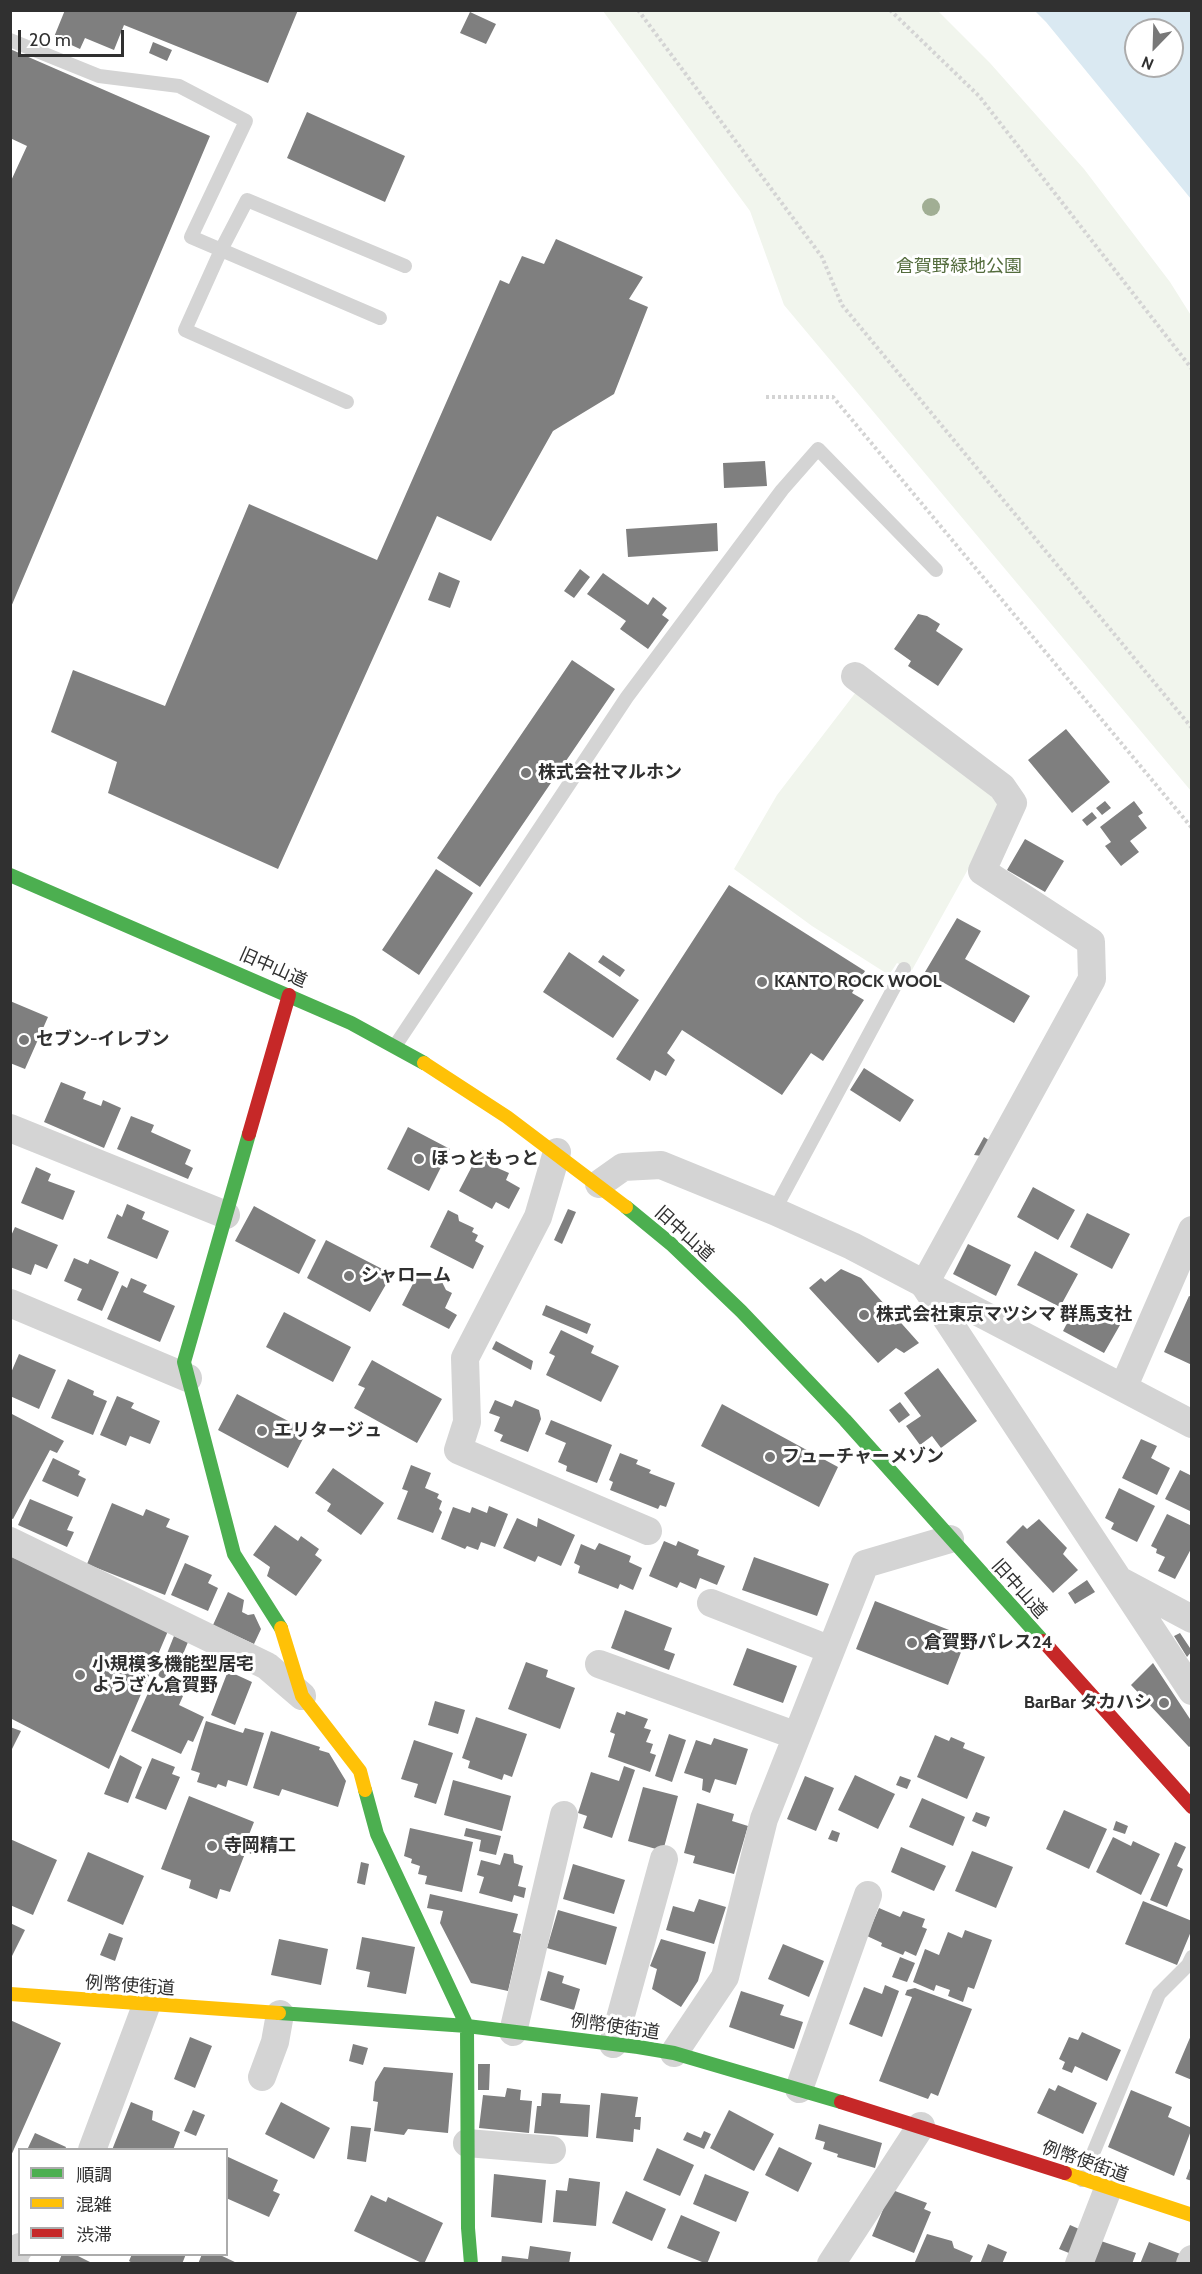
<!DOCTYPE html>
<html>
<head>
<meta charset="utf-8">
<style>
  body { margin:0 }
  #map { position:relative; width:1202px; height:2274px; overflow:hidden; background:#fff; font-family:Cabin,"Noto Sans JP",sans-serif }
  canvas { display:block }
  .frame { position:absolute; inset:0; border:12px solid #303030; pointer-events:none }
  .legend { position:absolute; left:18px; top:2148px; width:210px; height:108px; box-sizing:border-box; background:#fff; border:2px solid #acacac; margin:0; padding:8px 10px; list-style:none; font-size:18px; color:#303030 }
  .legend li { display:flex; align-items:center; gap:12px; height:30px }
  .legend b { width:30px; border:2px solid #acacac }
  .north { position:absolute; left:1124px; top:18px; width:60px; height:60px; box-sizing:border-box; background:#fff; border:2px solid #acacac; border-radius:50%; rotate:203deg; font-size:16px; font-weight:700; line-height:24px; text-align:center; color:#303030 }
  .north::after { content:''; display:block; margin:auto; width:21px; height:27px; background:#787878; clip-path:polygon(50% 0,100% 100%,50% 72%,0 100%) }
  .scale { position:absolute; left:18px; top:30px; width:106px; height:27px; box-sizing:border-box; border:3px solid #303030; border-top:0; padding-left:8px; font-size:18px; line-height:21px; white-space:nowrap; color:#303030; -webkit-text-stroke:4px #fff; paint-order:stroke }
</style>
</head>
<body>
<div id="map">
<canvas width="1202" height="2274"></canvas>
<div class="frame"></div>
<ul class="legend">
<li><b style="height:8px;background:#4caf50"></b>順調</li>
<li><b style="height:8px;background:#ffc107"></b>混雑</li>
<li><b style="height:8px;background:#c62828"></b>渋滞</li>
</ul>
<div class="north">N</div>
<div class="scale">20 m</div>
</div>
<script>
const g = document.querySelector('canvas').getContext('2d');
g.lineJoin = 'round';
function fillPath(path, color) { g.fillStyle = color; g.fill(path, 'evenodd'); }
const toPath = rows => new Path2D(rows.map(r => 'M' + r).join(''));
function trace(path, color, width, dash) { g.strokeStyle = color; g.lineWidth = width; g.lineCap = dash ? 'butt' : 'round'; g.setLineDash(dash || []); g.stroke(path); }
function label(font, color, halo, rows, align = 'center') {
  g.font = font + ' Cabin,"Noto Sans JP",sans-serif'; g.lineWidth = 6; g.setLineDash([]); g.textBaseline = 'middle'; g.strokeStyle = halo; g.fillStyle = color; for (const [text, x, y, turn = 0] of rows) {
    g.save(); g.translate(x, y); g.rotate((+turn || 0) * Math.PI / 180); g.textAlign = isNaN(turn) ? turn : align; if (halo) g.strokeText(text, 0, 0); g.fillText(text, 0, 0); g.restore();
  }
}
fillPath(toPath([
  [603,11,938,11,990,63,1084,169,1170,282,1192,317,1191,791,784,305,750,211],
  [856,692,989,793,1001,810,912,970,897,963,889,975,812,926,734,869,777,795]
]), '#f1f5ed');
fillPath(toPath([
  [1035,11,1191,11,1191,199,1046,22],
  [1136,30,1172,30,1172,66,1136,66]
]), '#dae9f2');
fillPath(toPath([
  [65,10,298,10,268,83,124,25,114,50,85,38,80,49,54,37],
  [470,12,496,24,486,44,460,33],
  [153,42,172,50,167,61,149,53],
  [10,49,210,136,11,607,10,183,27,146,10,138],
  [307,112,405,156,385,202,287,158],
  [556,239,643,277,629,299,648,307,614,394,553,431,491,541,437,516,278,869,108,793,117,762,51,732,73,670,165,706,249,504,377,560,500,280,509,284,522,256,544,264],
  [765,461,767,486,724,488,723,463],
  [717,523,718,551,628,557,626,529],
  [580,569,590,577,574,598,564,591],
  [439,572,460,581,450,608,428,600],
  [603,573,648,605,653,597,667,608,662,615,669,620,648,649,620,629,626,621,587,594],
  [918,614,927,616,940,624,936,631,963,649,938,686,908,666,911,661,894,649],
  [572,660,615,689,480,887,437,858],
  [1066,729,1110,782,1072,813,1028,760],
  [1105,801,1111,808,1102,815,1096,808],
  [1134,801,1143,813,1138,816,1147,828,1130,841,1139,852,1121,866,1105,846,1111,842,1100,827],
  [1092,812,1097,818,1087,826,1082,820],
  [1025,839,1064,861,1045,892,1007,870],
  [436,869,473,893,419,975,382,950],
  [729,885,865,971,852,993,864,1000,823,1061,811,1053,782,1095,682,1030,667,1053,675,1060,666,1076,655,1070,650,1081,616,1059],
  [957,918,981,931,965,959,1030,996,1014,1023,925,972],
  [569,952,639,1000,613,1038,543,992],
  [603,955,625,970,620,977,598,962],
  [10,1001,48,1017,25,1069,10,1063],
  [864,1068,914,1100,900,1122,850,1090],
  [61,1082,86,1092,83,1099,101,1106,103,1100,121,1108,104,1148,44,1122],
  [131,1116,154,1125,151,1132,191,1150,185,1164,193,1168,188,1179,117,1149],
  [408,1127,450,1149,429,1191,387,1169],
  [984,1137,990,1141,982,1156,974,1155],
  [481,1149,497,1158,493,1166,509,1173,506,1180,520,1188,509,1209,496,1202,492,1209,459,1191],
  [36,1167,51,1174,48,1181,75,1191,63,1220,21,1203],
  [1033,1187,1075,1210,1058,1240,1017,1217],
  [127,1204,145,1212,142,1219,169,1231,157,1259,107,1238,117,1214,122,1217],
  [254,1206,316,1240,299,1274,235,1241],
  [568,1209,576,1212,562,1244,554,1240],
  [448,1210,458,1215,459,1221,474,1228,472,1232,478,1235,475,1241,484,1246,473,1269,430,1247],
  [1087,1213,1130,1234,1112,1269,1070,1247],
  [15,1227,58,1245,47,1269,35,1264,31,1275,10,1267,10,1238],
  [326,1240,392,1274,370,1312,307,1278],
  [968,1244,1011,1265,996,1296,953,1274],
  [1035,1251,1078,1274,1060,1307,1017,1285],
  [74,1258,88,1264,90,1259,119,1272,102,1311,77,1300,82,1289,64,1281],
  [841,1269,861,1278,919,1343,904,1353,896,1348,878,1363,809,1288,821,1278,825,1282],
  [420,1270,433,1281,435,1277,442,1282,446,1290,452,1293,445,1308,457,1315,449,1329,402,1305],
  [131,1278,147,1285,143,1292,175,1306,160,1342,107,1319,122,1285,127,1288],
  [1189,1296,1192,1297,1192,1365,1164,1352],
  [1078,1302,1120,1325,1104,1353,1063,1331],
  [546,1305,591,1324,587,1334,542,1315],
  [284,1312,351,1347,333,1382,266,1347],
  [561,1330,594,1346,591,1353,619,1366,601,1402,546,1375,555,1356,549,1353],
  [496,1341,533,1361,531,1370,492,1349],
  [19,1354,56,1370,39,1409,10,1396,10,1375],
  [372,1360,442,1399,417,1443,354,1408,365,1388,358,1385],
  [938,1368,977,1421,941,1448,932,1436,920,1445,906,1426,921,1416,904,1393],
  [68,1379,94,1391,93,1395,107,1401,93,1435,51,1418],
  [237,1394,307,1431,288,1468,218,1430],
  [117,1396,134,1403,131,1408,160,1421,150,1444,130,1436,126,1446,100,1435],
  [495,1400,512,1407,515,1400,539,1410,541,1419,528,1452,500,1441,503,1435,494,1431,500,1417,489,1413],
  [900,1402,910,1415,899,1423,889,1410],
  [722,1404,838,1467,819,1507,701,1446],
  [10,1413,64,1441,57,1453,50,1450,13,1519,10,1518],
  [551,1420,612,1445,597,1483,566,1471,567,1466,558,1462,566,1443,545,1434],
  [1141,1439,1157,1446,1151,1458,1170,1468,1157,1495,1122,1478],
  [620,1453,638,1460,636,1464,651,1470,649,1473,675,1483,666,1507,660,1505,658,1509,610,1490,613,1482,609,1480],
  [53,1458,80,1471,78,1475,86,1479,78,1497,42,1481],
  [411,1465,431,1473,425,1488,439,1494,437,1498,442,1501,439,1509,442,1512,433,1533,397,1519,408,1491,402,1489],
  [333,1468,384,1503,361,1535,327,1511,331,1504,315,1493],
  [1180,1470,1192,1476,1192,1512,1165,1499],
  [1119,1488,1155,1506,1137,1542,1111,1529,1114,1523,1105,1518],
  [30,1499,73,1517,67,1530,74,1532,67,1547,18,1525],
  [112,1503,143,1516,146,1509,170,1519,166,1527,189,1536,165,1595,87,1564],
  [489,1506,508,1514,495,1547,481,1542,478,1550,467,1546,465,1549,441,1539,453,1507,470,1513,472,1507,487,1513],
  [1167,1514,1192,1526,1192,1547,1175,1579,1158,1571,1165,1557,1156,1553,1157,1549,1151,1546],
  [517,1518,537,1527,538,1518,575,1535,561,1566,538,1556,535,1562,503,1548],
  [1039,1519,1067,1548,1063,1554,1078,1570,1053,1593,1006,1542,1023,1525,1027,1529],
  [275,1525,298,1541,301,1536,319,1549,315,1555,322,1560,296,1596,267,1576,270,1567,253,1555],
  [664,1541,676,1546,678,1541,699,1550,697,1555,725,1566,717,1585,700,1578,696,1589,680,1582,677,1588,649,1576],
  [599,1543,631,1556,629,1562,642,1568,633,1590,620,1584,618,1589,578,1573,580,1566,574,1563,581,1544,595,1550],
  [10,1556,168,1631,109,1769,10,1718],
  [754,1557,829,1584,817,1616,742,1590],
  [185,1563,212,1575,208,1583,218,1588,208,1611,171,1595],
  [1087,1580,1095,1592,1075,1604,1068,1593],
  [228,1592,244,1600,242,1612,248,1615,254,1614,261,1629,254,1644,213,1625],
  [875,1601,967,1637,948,1685,856,1649],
  [625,1610,672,1628,664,1650,675,1654,669,1670,611,1648],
  [1180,1633,1192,1651,1187,1657,1174,1636],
  [174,1636,188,1642,174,1676,167,1673,164,1679,158,1676],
  [747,1648,797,1666,783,1703,733,1685],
  [526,1662,548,1670,546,1677,575,1688,560,1729,508,1709],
  [1153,1663,1192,1722,1192,1745,1189,1747,1131,1685],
  [228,1671,252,1682,235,1725,211,1715],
  [153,1682,183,1696,179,1705,204,1717,193,1742,188,1740,181,1754,131,1731],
  [435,1701,465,1710,458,1734,428,1725],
  [626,1711,648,1719,644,1728,651,1730,646,1742,653,1744,650,1753,656,1755,650,1772,608,1757,615,1734,610,1732,617,1712,625,1715],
  [476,1717,527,1734,512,1777,504,1774,502,1780,468,1768,470,1761,462,1758],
  [206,1721,243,1733,245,1728,264,1733,247,1786,228,1780,226,1787,218,1784,216,1788,197,1782,200,1773,191,1770],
  [10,1727,21,1731,10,1753],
  [271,1731,320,1747,319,1750,329,1753,346,1781,338,1807,282,1789,279,1796,253,1788],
  [669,1734,686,1740,672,1782,655,1776],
  [935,1735,949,1741,951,1737,965,1743,963,1748,985,1757,967,1799,917,1777],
  [714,1738,748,1749,736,1785,715,1779,710,1793,702,1790,703,1779,684,1773,696,1740,711,1745],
  [414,1740,453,1753,436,1804,414,1797,418,1784,401,1779],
  [120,1755,142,1767,128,1803,104,1794],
  [152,1758,175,1767,172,1774,180,1777,166,1810,135,1798],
  [624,1766,635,1770,612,1838,583,1828,587,1816,578,1813,591,1772,619,1781],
  [855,1775,895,1794,878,1829,838,1810],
  [805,1776,834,1788,816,1831,787,1819],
  [900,1776,911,1780,907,1789,896,1785],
  [453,1780,511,1796,502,1831,444,1815],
  [643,1787,678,1796,663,1851,628,1841],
  [189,1796,254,1822,248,1837,256,1840,251,1854,246,1851,230,1892,220,1889,217,1899,189,1888,191,1880,161,1869],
  [922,1798,965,1817,953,1846,909,1827],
  [697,1803,734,1814,732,1821,748,1826,734,1874,693,1863,695,1856,684,1853],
  [1064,1810,1107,1829,1089,1869,1046,1849],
  [976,1812,990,1817,986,1827,972,1821],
  [1116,1821,1128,1826,1125,1834,1113,1830],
  [410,1828,473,1842,462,1892,425,1884,427,1876,418,1874,420,1866,411,1863,412,1859,404,1856],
  [466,1828,501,1836,496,1855,479,1851,481,1840,464,1836],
  [832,1830,840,1833,837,1842,828,1839],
  [1113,1837,1131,1846,1133,1841,1160,1854,1141,1895,1096,1872],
  [10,1839,57,1860,33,1915,10,1905],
  [1175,1842,1186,1847,1177,1866,1183,1869,1167,1907,1150,1900],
  [901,1847,946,1866,934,1891,891,1872],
  [972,1851,1013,1867,996,1908,955,1891],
  [88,1852,144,1876,123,1925,67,1901],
  [504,1853,513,1855,514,1863,523,1866,518,1886,526,1888,524,1898,514,1895,512,1902,479,1893,484,1877,477,1875,481,1860,500,1865],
  [361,1862,369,1864,365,1885,357,1883],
  [573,1864,625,1880,614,1914,563,1899],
  [430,1894,518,1914,513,1932,521,1934,508,1991,471,1983,440,1923,443,1911,427,1908],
  [699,1899,726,1907,714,1944,666,1930,673,1906,694,1912],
  [1143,1901,1192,1921,1192,1929,1177,1965,1125,1944],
  [879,1908,900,1917,903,1911,925,1919,922,1927,927,1929,916,1956,905,1951,903,1955,881,1946,882,1943,867,1936],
  [558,1910,617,1927,606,1965,547,1948],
  [10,1923,25,1930,10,1960],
  [965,1930,992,1940,974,1989,968,1987,963,2002,948,1996,950,1990,936,1985,934,1991,913,1982,925,1949,939,1955,948,1932,962,1938],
  [109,1933,123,1938,115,1961,100,1955],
  [362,1937,415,1947,406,1994,367,1987,370,1972,356,1969],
  [279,1939,328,1949,321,1985,271,1975],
  [661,1939,706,1952,698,1981,681,2007,652,1989,657,1969,650,1966],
  [783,1944,824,1961,809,1997,768,1979],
  [900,1957,915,1963,907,1982,892,1977],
  [548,1971,564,1976,562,1983,580,1989,574,2010,540,2000],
  [885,1985,899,1991,882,2037,849,2024,864,1987,882,1994],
  [915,1988,972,2009,938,2096,931,2093,928,2099,879,2081,912,1997,905,1995,907,1990],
  [741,1991,784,2005,780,2015,803,2022,794,2049,729,2027],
  [10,2020,61,2043,10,2158],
  [1082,2032,1121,2050,1107,2081,1075,2066,1072,2073,1062,2069,1065,2062,1059,2059,1069,2037,1078,2040],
  [1192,2033,1192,2080,1175,2073],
  [190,2037,212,2046,195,2088,174,2079],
  [353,2044,368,2048,363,2065,349,2061],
  [478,2064,490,2064,489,2090,478,2090],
  [384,2067,453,2073,448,2133,408,2129,404,2135,374,2131,378,2102,373,2101,375,2082],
  [1058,2085,1097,2103,1083,2134,1037,2113,1049,2088,1055,2091],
  [507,2088,521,2090,520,2100,532,2101,529,2133,479,2128,483,2095,505,2097],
  [1131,2090,1172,2107,1168,2117,1192,2128,1174,2176,1108,2147],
  [542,2093,561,2094,560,2103,590,2105,588,2137,534,2133,537,2106,541,2106],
  [601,2093,638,2097,635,2117,641,2117,640,2130,634,2129,633,2142,596,2138],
  [131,2102,153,2111,152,2120,180,2132,173,2150,112,2150],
  [281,2102,330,2128,314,2159,265,2134],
  [193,2110,205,2115,196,2136,184,2131],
  [729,2110,774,2134,754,2171,710,2148],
  [819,2124,882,2143,875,2168,837,2157,838,2154,823,2149,825,2142,815,2139],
  [351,2126,371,2128,366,2162,347,2159],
  [704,2131,711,2134,704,2149,683,2140,687,2132,701,2138],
  [35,2133,66,2147,65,2150,27,2150],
  [779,2147,812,2163,798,2192,765,2175],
  [657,2148,694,2165,680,2196,643,2180],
  [226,2156,278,2180,273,2191,280,2194,269,2217,226,2198],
  [1191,2166,1192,2166,1192,2181,1186,2179],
  [494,2174,546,2180,542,2223,491,2217],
  [705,2174,749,2192,736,2222,693,2204],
  [569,2178,600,2182,596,2226,553,2222,556,2190,567,2191],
  [626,2191,666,2209,652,2241,612,2223],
  [895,2191,927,2203,924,2209,931,2212,914,2253,872,2236,889,2195],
  [371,2195,386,2202,388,2197,443,2223,424,2264,354,2231],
  [681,2215,720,2232,707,2264,667,2248],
  [1070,2225,1079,2229,1069,2253,1059,2249],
  [927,2234,952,2241,954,2248,973,2256,969,2264,914,2264],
  [1098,2240,1136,2253,1132,2264,1091,2264],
  [1149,2242,1183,2255,1180,2264,1140,2264],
  [988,2244,1007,2252,1002,2264,980,2264],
  [530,2246,571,2252,569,2264,501,2264,502,2256,528,2259],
  [62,2254,74,2254,94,2264,58,2264],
  [132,2254,186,2254,182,2264,134,2264,129,2261],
  [202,2254,218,2254,239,2264,198,2264]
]), '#7f7f7f');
trace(toPath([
  [638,10,822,257,842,305,1192,728],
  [890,10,979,96,1192,369],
  [766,397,833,397,1192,828]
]), '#d4d4d4', 4, [3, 3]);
trace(toPath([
  [10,40,99,76,179,86,246,121,191,237,380,318],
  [347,402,185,330,221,250,247,200,405,266],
  [395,1046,627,697,782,490,818,449,936,570],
  [774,1211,904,969],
  [1082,2180,1159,1994,1188,1965,1192,1957]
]), '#d4d4d4', 14);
trace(toPath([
  [855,676,1002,787,1013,803,982,871,1091,942,1092,979,924,1285],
  [10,1128,226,1215],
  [557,1152,538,1217,465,1358,467,1422,458,1450,648,1531],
  [599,1184,623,1167,661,1165,774,1211,852,1246,1192,1424],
  [925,1286,1192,1691],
  [10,1303,188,1378],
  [1124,1386,1192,1230],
  [10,1541,267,1666,302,1696],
  [1119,1580,1192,1619],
  [711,1603,831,1650],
  [599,1664,797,1736],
  [513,2032,564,1815],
  [613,2044,664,1859],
  [674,2053,725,1977,764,1819,865,1564,950,1539],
  [262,2077,275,2042,280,2014],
  [799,2089,868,1895],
  [467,2143,552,2150],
  [92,2150,146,2006],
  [15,2264,14,2256,20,2247],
  [831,2264,921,2126],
  [1079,2264,1108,2189],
  [1190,2264,1192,2259]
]), '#d4d4d4', 28);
trace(toPath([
  [10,875,351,1023,424,1063],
  [249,1134,184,1362,234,1554,281,1628],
  [626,1207,671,1244,741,1311,845,1420,1043,1641],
  [365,1790,377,1834,467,2026,468,2228,471,2264],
  [279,2013,467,2026,638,2047,674,2053,841,2102]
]), '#4caf50', 14);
trace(toPath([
  [424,1063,507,1117,626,1207],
  [281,1628,302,1696,360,1771,365,1790],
  [10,1994,279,2013],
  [1065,2173,1192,2215]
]), '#ffc107', 14);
trace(toPath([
  [249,1134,289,995],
  [1043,1641,1192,1807],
  [841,2102,1065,2173]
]), '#c62828', 14);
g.fillStyle = '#a1ae94';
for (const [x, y] of [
  [931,207]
]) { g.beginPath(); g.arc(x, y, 9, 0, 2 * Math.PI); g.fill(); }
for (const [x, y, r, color] of [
  [526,773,6,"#787878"],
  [762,982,6,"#787878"],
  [24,1040,6,"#787878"],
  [419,1159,6,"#787878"],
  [349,1276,6,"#787878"],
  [864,1315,6,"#787878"],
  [262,1431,6,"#787878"],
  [770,1457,6,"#787878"],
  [912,1643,6,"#787878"],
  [80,1675,6,"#787878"],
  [1164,1703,6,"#787878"],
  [212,1846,6,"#787878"]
]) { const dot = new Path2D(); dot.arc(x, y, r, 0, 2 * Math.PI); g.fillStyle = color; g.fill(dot); trace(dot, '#fff', 2); }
label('18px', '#546c3d', '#fff', [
  ["倉賀野緑地公園",959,267]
]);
label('bold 18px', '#303030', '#fff', [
  ["株式会社マルホン",538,773],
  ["KANTO ROCK WOOL",774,982],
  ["セブン-イレブン",36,1040],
  ["ほっともっと",431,1159],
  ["シャローム",361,1276],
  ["株式会社東京マツシマ 群馬支社",876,1315],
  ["エリタージュ",274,1431],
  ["フューチャーメゾン",782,1457],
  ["倉賀野パレス24",924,1643],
  ["小規模多機能型居宅",92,1665],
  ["ようざん倉賀野",92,1686],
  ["BarBar タカハシ",1152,1703,"right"],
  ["寺岡精工",224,1846]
], 'left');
label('18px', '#303030', '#fff', [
  ["旧中山道",273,968,24],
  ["旧中山道",684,1234,42],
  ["旧中山道",1019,1589,48],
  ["例幣使街道",130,1986,4],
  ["例幣使街道",615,2027,8],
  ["例幣使街道",1085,2162,19]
]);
</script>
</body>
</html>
